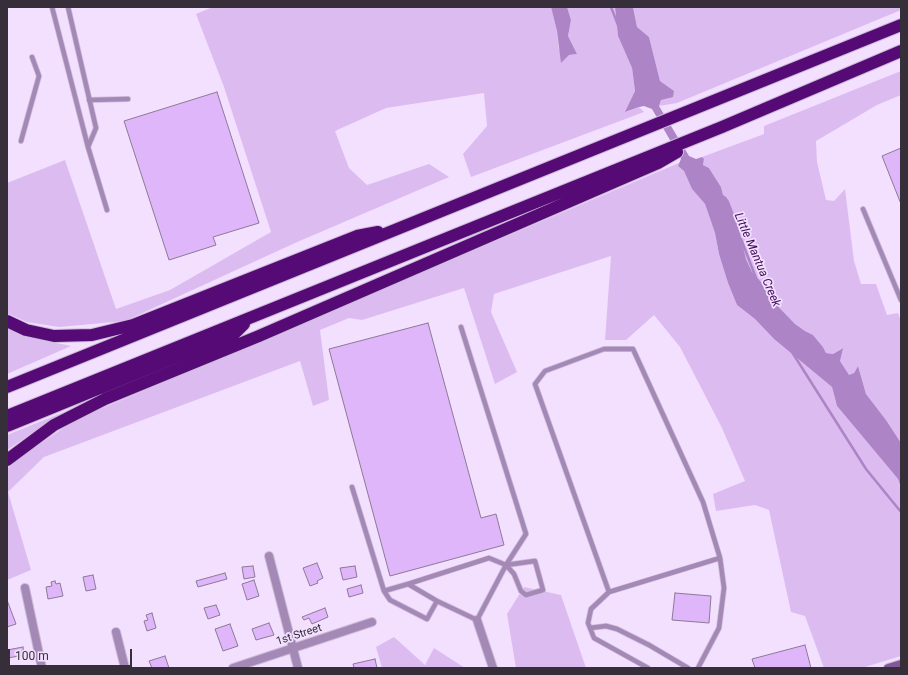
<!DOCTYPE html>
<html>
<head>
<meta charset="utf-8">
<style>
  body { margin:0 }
  #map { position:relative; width:908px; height:675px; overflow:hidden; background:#f2e0fe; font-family:Roboto,sans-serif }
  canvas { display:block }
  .frame { position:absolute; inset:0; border:8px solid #362f3a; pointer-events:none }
  .scale { position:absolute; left:8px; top:649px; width:124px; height:18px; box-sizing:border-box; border:2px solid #362f3a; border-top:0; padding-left:5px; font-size:12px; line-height:14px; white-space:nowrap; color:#362f3a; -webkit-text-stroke:3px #f2e0fe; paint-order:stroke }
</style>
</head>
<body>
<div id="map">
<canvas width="908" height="675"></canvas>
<div class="frame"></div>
<div class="scale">100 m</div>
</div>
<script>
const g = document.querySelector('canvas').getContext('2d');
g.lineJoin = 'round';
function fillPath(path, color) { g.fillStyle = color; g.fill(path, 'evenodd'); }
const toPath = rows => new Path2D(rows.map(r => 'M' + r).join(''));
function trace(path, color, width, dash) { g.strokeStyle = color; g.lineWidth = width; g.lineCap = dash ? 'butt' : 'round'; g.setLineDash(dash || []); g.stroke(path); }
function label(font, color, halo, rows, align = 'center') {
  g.font = font + ' Roboto,sans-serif'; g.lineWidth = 3.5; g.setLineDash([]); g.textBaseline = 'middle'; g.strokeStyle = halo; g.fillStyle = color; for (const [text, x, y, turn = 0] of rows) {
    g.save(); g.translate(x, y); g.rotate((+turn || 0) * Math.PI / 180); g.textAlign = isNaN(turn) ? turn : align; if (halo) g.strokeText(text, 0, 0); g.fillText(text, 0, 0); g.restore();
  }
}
fillPath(toPath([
  [213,7,551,7,557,31,559,50,569,55,577,54,568,36,571,20,567,7,615,7,618,36,632,68,635,91,626,112,639,107,644,112,471,177,463,154,487,126,484,93,386,108,335,131,349,168,367,185,429,164,449,177,295,243,125,321,59,327,27,322,7,313,7,183,65,160,116,309,170,290,271,232,224,87,196,14],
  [633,7,901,7,901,10,677,103,659,106,661,100,673,91,660,81,649,37,637,27],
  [901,71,901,95,877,105,816,141,817,162,826,200,834,201,845,189,854,261,861,284,876,284,887,315,898,313,901,321,901,443,886,420,866,394,858,366,854,373,849,376,840,361,842,348,833,354,826,353,823,347,813,335,805,331,795,324,769,297,761,282,752,272,746,259,741,237,729,201,723,195,721,187,709,168,703,165,704,159,702,157,764,134,764,126],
  [681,162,678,166,684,171,692,189,705,204,715,233,719,254,728,283,737,305,755,319,774,339,832,387,837,406,898,479,901,490,901,656,862,668,824,668,805,616,791,612,769,510,755,505,716,511,713,494,745,481,722,428,680,347,654,315,626,340,605,340,611,256,494,294,491,312,517,372,495,384,464,288,362,320,349,318,320,330,329,400,313,406,300,361,44,457,8,492,31,570,7,580,7,469,17,459,77,419],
  [7,327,47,341,71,346,7,374],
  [64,412,7,450,7,435],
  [524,587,561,595,586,668,516,668,507,614],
  [394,637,425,665,434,648,465,668,382,668,376,647]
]), '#dcbcf0');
fillPath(toPath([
  [551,7,567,7,571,20,568,36,577,54,569,55,561,63,557,31],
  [615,7,633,7,637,27,649,37,660,81,674,91,673,97,661,100,659,106,689,156,696,159,702,157,704,159,703,165,709,168,721,187,723,195,726,197,729,201,735,217,741,237,746,259,752,272,761,282,769,297,795,324,805,331,813,335,823,347,826,353,833,354,843,348,840,361,849,375,854,373,858,366,866,394,886,420,901,443,901,488,898,479,837,406,832,387,774,339,755,319,737,305,728,283,719,254,715,233,705,204,692,189,684,171,678,166,681,159,652,109,644,106,639,107,625,112,635,91,632,68,618,36]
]), '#ad84c5');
trace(toPath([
  [611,7,618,25],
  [741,239,756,278],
  [792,352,866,469,901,512]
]), '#ad84c5', 2.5);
const building = toPath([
  [217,92,259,223,213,237,216,245,169,260,124,121,217,92],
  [901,148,901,204,882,156,901,148],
  [428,323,481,518,496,514,504,545,390,576,329,349,428,323],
  [317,563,323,578,317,581,318,583,310,586,303,568,317,563],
  [253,566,255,577,244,579,242,567,253,566],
  [355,566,357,577,343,580,340,568,355,566],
  [225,573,227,579,198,587,196,581,225,573],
  [93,575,96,589,86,591,83,577,93,575],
  [254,580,259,596,247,600,242,584,254,580],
  [55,581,56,584,60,583,63,596,48,599,46,587,52,586,51,582,55,581],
  [361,585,363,593,349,597,347,589,361,585],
  [675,593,711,596,709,623,672,620,675,593],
  [7,600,16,624,7,627,7,600],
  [216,605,220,615,208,619,204,608,216,605],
  [325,608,328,617,312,624,309,618,304,620,302,617,325,608],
  [152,613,156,628,147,631,144,621,148,620,146,615,152,613],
  [269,623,274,635,256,640,252,629,269,623],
  [230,624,238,646,223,651,215,629,230,624],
  [805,645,811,668,755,668,752,659,805,645],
  [23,647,24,655,8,658,7,650,23,647],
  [165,656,169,668,152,668,149,661,165,656],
  [375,659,377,668,354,668,353,664,375,659]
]);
fillPath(building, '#e0b6fa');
trace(building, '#8b7a95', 1);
const service = toPath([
  [52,7,88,147,107,210],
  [68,7,96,128,88,147],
  [89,100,128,99],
  [21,141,39,76,32,57],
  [863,209,901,300],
  [461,327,526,534,506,565,477,620,437,601,408,584,489,558,506,565,514,574,521,591,526,595,543,590,535,561,506,565],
  [352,487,384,591,408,584],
  [384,591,390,600,427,619,437,601],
  [609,592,535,384,545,371,604,349,633,349,703,502,720,558],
  [590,628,606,626,617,629,649,645,688,668],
  [648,668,594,638,588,623,591,609,609,592,720,558,724,588,719,628,698,668]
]);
const minor = toPath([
  [269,556,298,668],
  [25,588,42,668],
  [477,620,493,668],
  [116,632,125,668],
  [233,668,372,622]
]);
const secondary = toPath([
  [888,668,901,664]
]);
const motorway = toPath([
  [7,321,26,330,54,336,92,335,133,325,357,236,378,232],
  [7,387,901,25],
  [7,416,722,127,901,51],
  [7,426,235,333,244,324],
  [7,460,54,425,105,399,259,336,658,163,677,152]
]);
trace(service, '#ccbdd7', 6);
trace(minor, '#ccbdd7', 10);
trace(secondary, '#ccbdd7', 10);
trace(motorway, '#ccbdd7', 14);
trace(service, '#a488b6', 4.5);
trace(minor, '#a488b6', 8);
trace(secondary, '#82589b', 8);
trace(motorway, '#550a75', 12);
label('11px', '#362f3a', '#f2e0fe', [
  ["1st Street",299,635,-18]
]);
label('italic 12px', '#41085a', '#f2e0fe', [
  ["Little Mantua Creek",757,260,67]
]);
</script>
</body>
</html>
